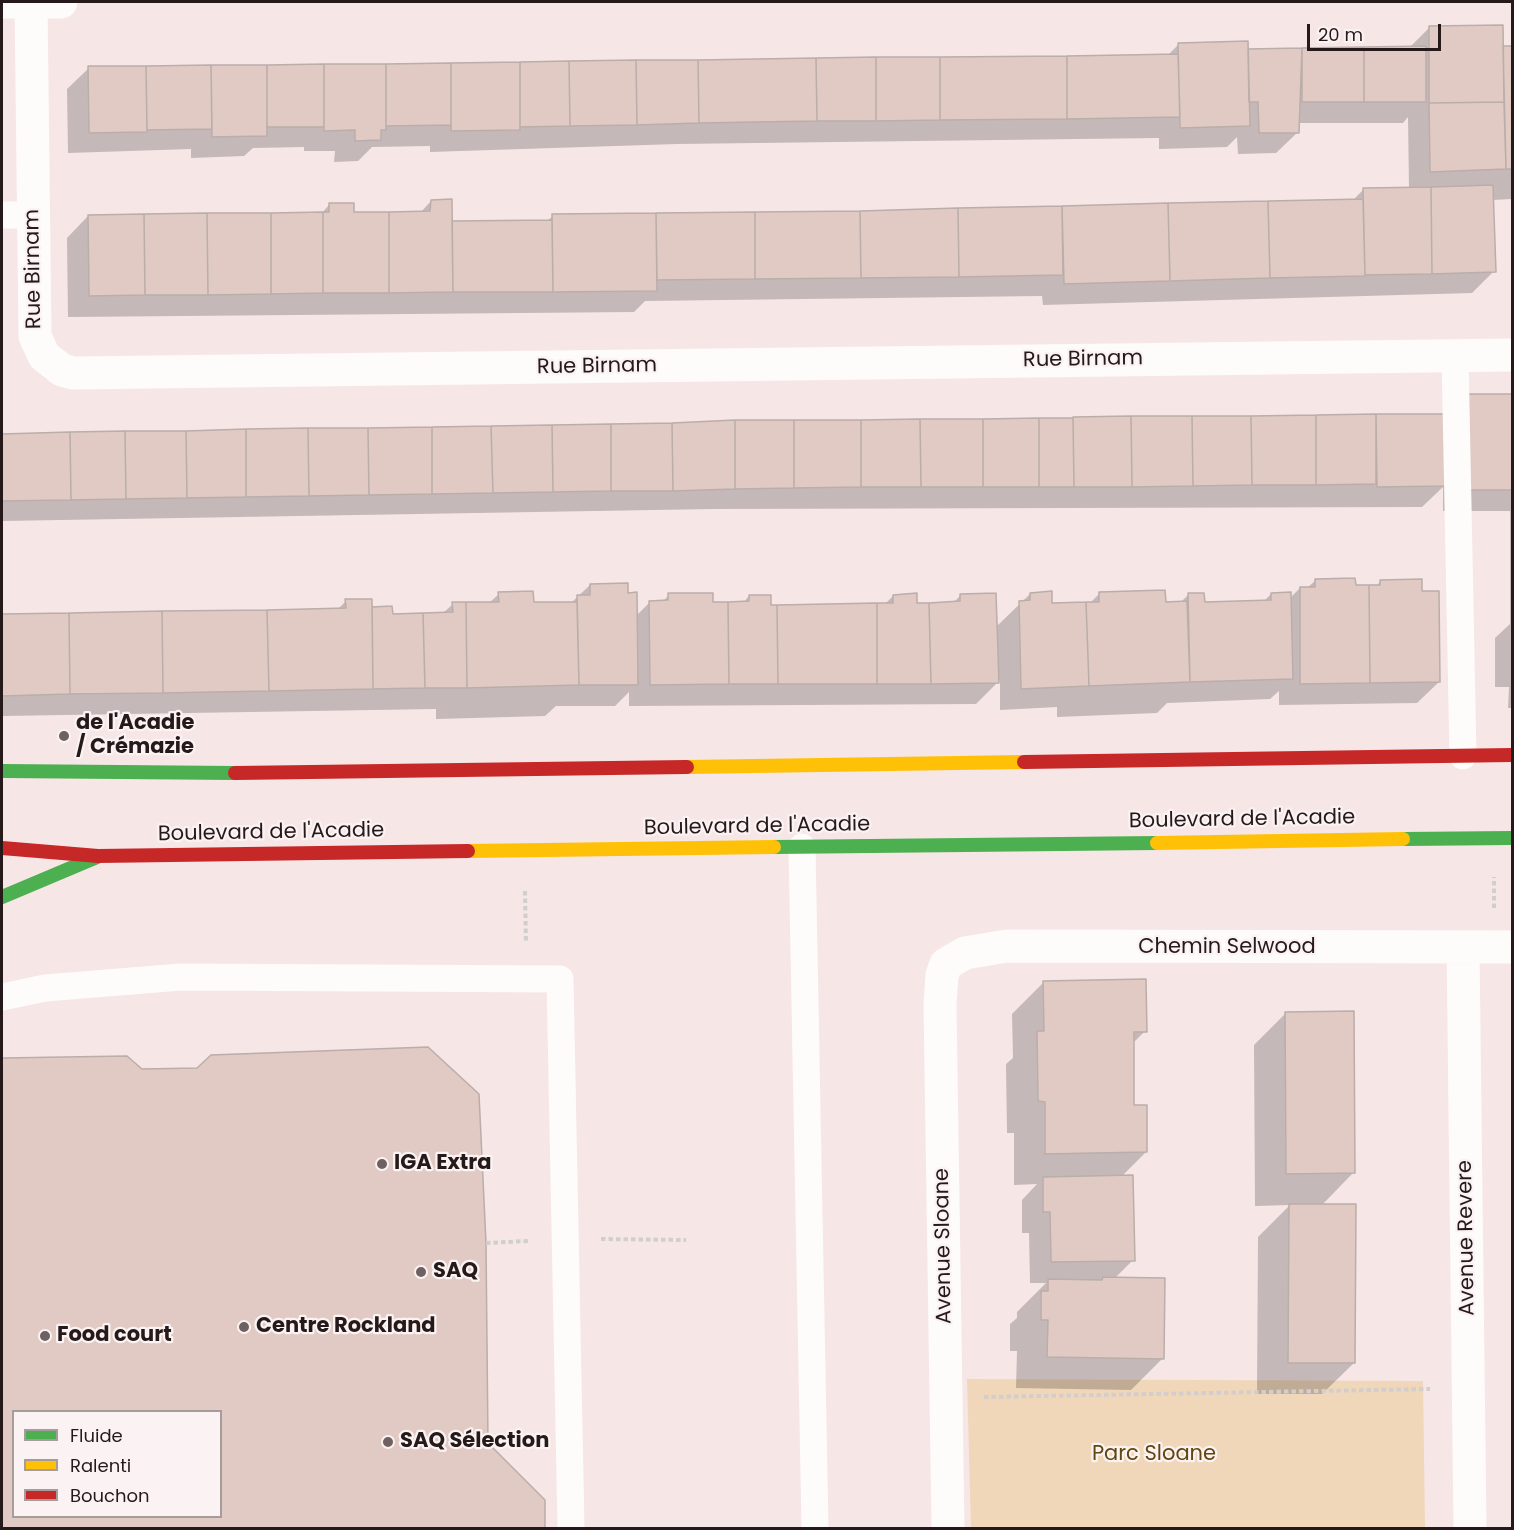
<!DOCTYPE html>
<html>
<head>
<meta charset="utf-8">
<style>
  body { margin:0 }
  #map { position:relative; width:1514px; height:1530px; overflow:hidden; background:#f7e6e6; font-family:Poppins,sans-serif }
  canvas { display:block }
  .frame { position:absolute; inset:0; border:3px solid #26191a; pointer-events:none }
  .legend { position:absolute; left:12px; top:1410px; width:210px; height:108px; box-sizing:border-box; background:#fbf3f3; border:2px solid #a69c9c; margin:0; padding:8px 10px; list-style:none; font-size:18px; color:#26191a }
  .legend li { display:flex; align-items:center; gap:12px; height:30px }
  .legend b { width:30px; border:2px solid #a69c9c }
  .scale { position:absolute; left:1307px; top:24px; width:134px; height:27px; box-sizing:border-box; border:3px solid #26191a; border-top:0; padding-left:8px; font-size:18px; line-height:21px; white-space:nowrap; color:#26191a; -webkit-text-stroke:4px #fbf3f3; paint-order:stroke }
</style>
</head>
<body>
<div id="map">
<canvas width="1514" height="1530"></canvas>
<div class="frame"></div>
<ul class="legend">
<li><b style="height:8px;background:#4caf50"></b>Fluide</li>
<li><b style="height:8px;background:#ffc107"></b>Ralenti</li>
<li><b style="height:8px;background:#c62828"></b>Bouchon</li>
</ul>
<div class="scale">20 m</div>
</div>
<script>
const g = document.querySelector('canvas').getContext('2d');
g.lineJoin = 'round';
function fillPath(path, color) { g.fillStyle = color; g.fill(path, 'evenodd'); }
const toPath = rows => new Path2D(rows.map(r => 'M' + r).join(''));
function trace(path, color, width, dash) { g.strokeStyle = color; g.lineWidth = width; g.lineCap = dash ? 'butt' : 'round'; g.setLineDash(dash || []); g.stroke(path); }
function label(font, color, halo, rows, align = 'center') {
  g.font = font + ' Poppins,sans-serif'; g.lineWidth = 4.5; g.setLineDash([]); g.textBaseline = 'middle'; g.strokeStyle = halo; g.fillStyle = color; for (const [text, x, y, turn = 0] of rows) {
    g.save(); g.translate(x, y); g.rotate((+turn || 0) * Math.PI / 180); g.textAlign = isNaN(turn) ? turn : align; if (halo) g.strokeText(text, 0, 0); g.fillText(text, 0, 0); g.restore();
  }
}
fillPath(toPath([
  [967,1379,1423,1381,1425,1528,971,1528]
]), '#f0d7b9');
fillPath(toPath([
  [1429,28,1502,48,1512,47,1512,199,1492,200,1494,271,1472,293,1043,305,1042,296,645,301,634,312,68,317,67,238,88,216,321,214,329,205,353,214,420,213,431,201,451,223,547,221,553,216,861,213,1353,200,1363,190,1409,189,1408,117,1403,123,1298,123,1298,132,1276,153,1238,154,1237,137,1227,147,1159,149,1159,138,677,144,430,152,430,146,372,147,358,161,334,162,335,151,304,151,304,147,253,148,244,156,191,158,191,149,68,153,67,89,89,68,1168,55,1178,45,1246,51,1409,48],
  [1464,395,1512,396,1512,708,1508,708,1509,687,1495,687,1495,638,1510,624,1510,511,1443,511,1443,487,1422,507,713,509,2,521,2,435,734,422,1444,415],
  [1316,580,1354,587,1375,587,1381,581,1420,593,1439,682,1417,703,1279,705,1279,691,1270,699,1167,703,1157,713,1057,717,1057,707,1000,710,1000,680,976,704,629,706,629,692,615,706,556,706,545,716,436,719,436,709,2,716,2,616,337,610,346,601,391,615,442,614,453,604,489,603,499,594,532,604,571,603,590,585,627,594,636,616,650,602,662,602,669,595,711,603,743,603,749,596,770,607,885,604,893,596,916,605,953,603,961,595,996,627,1030,594,1051,605,1090,603,1099,594,1164,603,1181,602,1188,595,1204,603,1264,601,1271,594,1289,599,1300,588,1307,588],
  [1044,982,1145,1031,1132,1044,1133,1106,1146,1152,1121,1177,1133,1260,1113,1280,1163,1358,1131,1390,1016,1388,1017,1351,1010,1351,1010,1324,1017,1318,1017,1312,1046,1283,1030,1283,1029,1233,1022,1233,1022,1200,1037,1184,1014,1185,1014,1133,1007,1133,1006,1064,1013,1058,1012,1014],
  [1286,1013,1353,1173,1321,1206,1354,1363,1322,1394,1257,1394,1258,1237,1290,1205,1255,1206,1254,1045],
  [127,1058,487,1444,544,1501,544,1528,2,1528,2,1059],
  [14,1412,220,1412,220,1516,14,1516]
]), '#0003');
const building = toPath([
  [1503,25,1504,102,1429,103,1429,26,1503,25],
  [1248,41,1250,126,1180,128,1178,43,1248,41],
  [1426,46,1426,102,1364,102,1364,47,1426,46],
  [1503,46,1512,46,1512,169,1506,169,1503,46],
  [1364,47,1364,102,1302,102,1302,48,1364,47],
  [1302,48,1299,133,1259,133,1258,102,1249,102,1248,49,1302,48],
  [1178,54,1180,117,1067,119,1067,56,1178,54],
  [1067,56,1067,119,940,120,940,57,1067,56],
  [876,57,876,121,817,121,816,58,876,57],
  [876,57,940,57,940,120,876,121,876,57],
  [816,58,817,121,699,123,698,60,816,58],
  [636,60,637,125,570,126,569,61,636,60],
  [636,60,698,60,699,123,637,125,636,60],
  [569,61,570,126,520,127,520,62,569,61],
  [520,62,520,130,451,131,451,63,520,62],
  [451,63,451,125,386,126,386,64,451,63],
  [324,64,386,64,386,130,381,130,381,140,355,141,355,130,324,131,324,64],
  [324,64,324,127,267,127,267,65,324,64],
  [211,65,267,65,267,136,212,137,211,65],
  [211,65,212,129,147,130,146,66,211,65],
  [88,66,146,66,147,132,89,133,88,66],
  [1504,102,1506,169,1430,172,1429,103,1504,102],
  [1493,185,1496,272,1432,274,1431,187,1493,185],
  [1431,187,1432,274,1365,275,1363,188,1431,187],
  [452,199,453,292,389,293,389,212,430,211,431,200,452,199],
  [1363,199,1365,276,1270,278,1268,201,1363,199],
  [1268,201,1270,278,1170,281,1168,203,1268,201],
  [329,203,354,203,354,212,389,212,389,293,323,293,323,212,329,212,329,203],
  [1168,203,1170,281,1064,284,1062,206,1168,203],
  [1062,206,1063,275,959,277,958,208,1062,206],
  [958,208,959,277,861,278,860,211,958,208],
  [860,211,861,278,755,279,755,212,860,211],
  [323,212,323,293,271,294,271,213,323,212],
  [755,212,755,279,657,280,656,213,755,212],
  [207,213,271,213,271,294,208,295,207,213],
  [207,213,208,295,145,295,144,214,207,213],
  [656,213,657,291,553,292,552,214,656,213],
  [144,214,145,295,89,296,88,215,144,214],
  [552,220,553,292,453,292,452,221,552,220],
  [1464,394,1512,394,1512,490,1464,490,1464,394],
  [1376,414,1445,414,1445,486,1377,487,1376,414],
  [1376,414,1376,484,1316,485,1316,415,1376,414],
  [1316,415,1316,485,1252,485,1251,416,1316,415],
  [1131,416,1192,416,1193,486,1132,487,1131,416],
  [1131,416,1132,487,1074,487,1073,417,1131,416],
  [1192,416,1251,416,1252,485,1193,486,1192,416],
  [1039,418,1073,418,1074,487,1039,487,1039,418],
  [1039,418,1039,487,983,487,983,419,1039,418],
  [920,419,983,419,983,487,921,487,920,419],
  [920,419,921,487,861,487,861,420,920,419],
  [735,420,794,420,794,488,735,489,735,420],
  [735,420,735,489,673,491,672,423,735,420],
  [794,420,861,420,861,487,794,488,794,420],
  [672,423,673,491,611,491,611,424,672,423],
  [611,424,611,491,553,492,552,425,611,424],
  [552,425,553,492,493,493,491,426,552,425],
  [491,426,493,493,432,494,432,427,491,426],
  [432,427,432,494,369,495,368,428,432,427],
  [308,428,368,428,369,495,309,496,308,428],
  [308,428,309,496,246,497,246,429,308,428],
  [246,429,246,497,187,498,186,431,246,429],
  [125,431,186,431,187,498,126,499,125,431],
  [125,431,126,499,71,500,70,432,125,431],
  [70,432,71,500,2,501,2,434,70,432],
  [1355,578,1356,585,1369,585,1370,683,1300,684,1300,587,1315,587,1315,579,1355,578],
  [1422,579,1422,591,1439,591,1440,682,1370,683,1369,585,1380,585,1380,580,1422,579],
  [628,583,628,593,637,592,638,685,579,685,577,595,590,595,590,584,628,583],
  [1165,590,1166,602,1187,601,1190,682,1089,686,1086,602,1099,602,1099,592,1165,590],
  [533,591,534,602,577,602,579,685,467,688,466,602,499,602,498,592,533,591],
  [1052,591,1052,603,1086,602,1089,686,1021,689,1019,601,1030,600,1030,593,1052,591],
  [1291,592,1293,679,1190,682,1188,593,1204,593,1205,602,1271,600,1271,593,1291,592],
  [668,593,713,593,713,602,728,602,729,684,650,685,649,601,668,600,668,593],
  [917,593,917,603,929,603,931,684,877,684,877,603,893,603,893,595,917,593],
  [996,593,999,683,931,684,929,603,960,601,960,594,996,593],
  [749,595,771,595,771,605,777,605,778,684,729,684,728,602,749,601,749,595],
  [345,599,372,599,373,689,269,691,267,610,346,608,345,599],
  [452,602,466,602,467,688,425,688,423,613,453,612,452,602],
  [877,603,877,684,778,684,777,605,877,603],
  [392,606,393,614,423,613,425,688,373,689,372,607,392,606],
  [267,610,269,691,163,693,162,611,267,610],
  [162,611,163,693,70,694,69,613,162,611],
  [69,613,70,694,2,696,2,614,69,613],
  [1146,979,1147,1032,1134,1032,1134,1105,1147,1105,1147,1152,1045,1154,1045,1102,1038,1101,1037,1031,1044,1031,1043,981,1146,979],
  [1354,1011,1355,1173,1286,1174,1285,1012,1354,1011],
  [428,1047,479,1094,486,1243,488,1443,545,1500,545,1528,2,1528,2,1058,127,1056,142,1069,197,1068,211,1055,428,1047],
  [14,1412,220,1412,220,1516,14,1516,14,1412],
  [1133,1175,1135,1261,1051,1262,1050,1212,1043,1212,1043,1177,1133,1175],
  [1289,1204,1356,1204,1355,1363,1288,1363,1289,1204],
  [1103,1277,1165,1278,1164,1359,1047,1357,1048,1320,1041,1320,1041,1291,1048,1291,1048,1279,1102,1280,1103,1277]
]);
fillPath(building, '#e0cac3');
trace(building, '#baadaa', 1.5);
trace(toPath([
  [525,891,526,943],
  [1494,908,1494,877],
  [601,1239,686,1240],
  [486,1243,528,1241],
  [984,1397,1430,1389]
]), '#d2cece', 4, [4.5, 3]);
trace(toPath([
  [2,215,33,215],
  [1455,355,1463,756],
  [802,847,815,1528],
  [2,997,45,988,181,977,560,979,571,1528]
]), '#fefbfb', 27);
trace(toPath([
  [2,2,61,2],
  [31,2,35,336,44,356,62,370,73,373,1512,355],
  [1463,947,1470,1528],
  [948,1528,940,1005,942,975,946,964,965,953,1007,946,1512,947]
]), '#fefbfb', 33);
trace(toPath([
  [2,771,235,773],
  [1403,839,1512,838],
  [774,847,1157,843],
  [2,897,97,857]
]), '#4caf50', 14);
trace(toPath([
  [687,767,1024,762],
  [1157,843,1403,839],
  [468,851,774,847]
]), '#ffc107', 14);
trace(toPath([
  [1024,762,1512,755],
  [235,773,687,767],
  [2,848,98,856,468,851]
]), '#c62828', 14);
for (const [x, y, r, color] of [
  [64,736,6,"#6f6161"],
  [382,1164,6,"#6f6161"],
  [421,1272,6,"#6f6161"],
  [244,1327,6,"#6f6161"],
  [45,1336,6,"#6f6161"],
  [388,1442,6,"#6f6161"]
]) { const dot = new Path2D(); dot.arc(x, y, r, 0, 2 * Math.PI); g.fillStyle = color; g.fill(dot); trace(dot, '#fbf3f3', 2); }
label('21px', '#26191a', '#fbf3f3', [
  ["Rue Birnam",34,269,-91],
  ["Rue Birnam",1083,360,-1],
  ["Rue Birnam",597,367,-1],
  ["Boulevard de l'Acadie",1242,820,-1],
  ["Boulevard de l'Acadie",757,827,-1],
  ["Boulevard de l'Acadie",271,833,-1],
  ["Chemin Selwood",1227,948],
  ["Avenue Revere",1467,1238,-91],
  ["Avenue Sloane",944,1246,-91]
]);
label('bold 21px', '#26191a', '#fbf3f3', [
  ["de l'Acadie",76,724],
  ["/ Crémazie",76,748],
  ["IGA Extra",394,1164],
  ["SAQ",433,1272],
  ["Centre Rockland",256,1327],
  ["Food court",57,1336],
  ["SAQ Sélection",400,1442]
], 'left');
label('21px', '#634710', '#fbf3f3', [
  ["Parc Sloane",1154,1455]
]);
</script>
</body>
</html>
